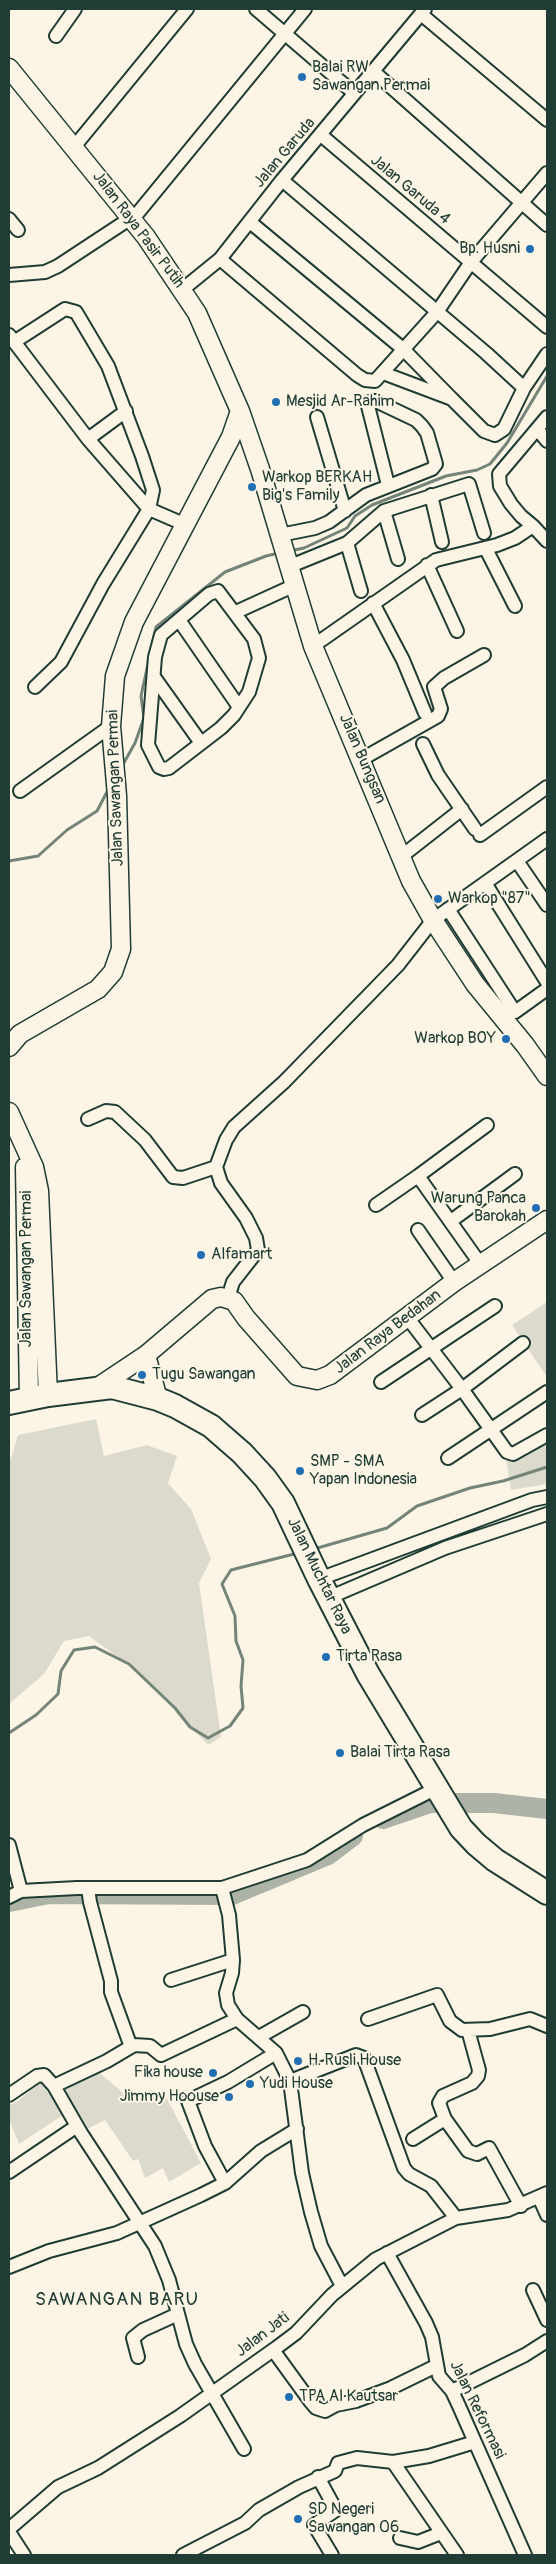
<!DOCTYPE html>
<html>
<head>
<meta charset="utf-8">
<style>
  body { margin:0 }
  #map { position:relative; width:556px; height:2564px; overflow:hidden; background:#fcf5e5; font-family:Pangolin,sans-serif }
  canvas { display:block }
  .frame { position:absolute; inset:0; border:10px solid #1f3d34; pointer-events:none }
</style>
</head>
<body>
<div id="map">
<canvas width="556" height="2564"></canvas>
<div class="frame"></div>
</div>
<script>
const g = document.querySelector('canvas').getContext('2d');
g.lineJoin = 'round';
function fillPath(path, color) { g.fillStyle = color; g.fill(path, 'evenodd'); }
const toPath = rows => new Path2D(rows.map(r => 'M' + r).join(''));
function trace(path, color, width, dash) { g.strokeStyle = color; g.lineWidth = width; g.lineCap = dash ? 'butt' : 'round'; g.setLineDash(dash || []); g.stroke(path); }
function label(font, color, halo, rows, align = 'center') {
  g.font = font + ' Pangolin,sans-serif'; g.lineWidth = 4; g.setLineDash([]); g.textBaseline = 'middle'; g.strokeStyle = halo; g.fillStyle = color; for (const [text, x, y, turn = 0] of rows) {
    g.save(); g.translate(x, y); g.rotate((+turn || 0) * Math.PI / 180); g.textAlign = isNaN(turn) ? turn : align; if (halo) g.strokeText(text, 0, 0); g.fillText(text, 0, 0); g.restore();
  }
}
fillPath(toPath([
  [547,1302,547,1377,512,1325],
  [96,1419,104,1456,147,1445,177,1456,168,1483,191,1509,211,1559,199,1583,221,1737,208,1745,137,1671,89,1636,64,1641,44,1674,9,1704,9,1460,11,1459,18,1435],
  [547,1432,547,1484,511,1490,506,1458],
  [94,2068,129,2098,150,2090,167,2099,201,2163,169,2182,163,2168,145,2178,138,2159,133,2161,105,2120,85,2130,61,2086],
  [40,2083,66,2113,19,2144,9,2119,9,2105,18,2101]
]), '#dcdacc');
trace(toPath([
  [290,551,304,548,347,528,355,516,372,505,446,476,477,470,490,464,507,443,547,376],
  [121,768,135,743,144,718,141,696,156,627,225,572,266,556,279,553],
  [9,861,38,856,67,830,97,811,109,788],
  [314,1549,387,1528,417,1506,470,1488,503,1481,547,1467],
  [9,1733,36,1715,58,1694,61,1671,74,1650,95,1647,129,1664,175,1708,190,1727,208,1738,230,1726,243,1708,241,1686,243,1660,236,1641,235,1616,222,1584,231,1570,298,1553]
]), '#758479', 3);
trace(toPath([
  [383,1819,430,1803,494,1803,547,1809],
  [9,1902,49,1894,232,1895,328,1855,353,1836]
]), '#aeb3a7', 20);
const street = toPath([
  [256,9,354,93],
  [421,14,547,120],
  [56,36,75,9],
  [374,72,547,225],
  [321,135,547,327],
  [74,147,187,9],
  [282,180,486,353,524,388],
  [9,219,18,230],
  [250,222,403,349,452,399],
  [220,259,357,375,365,380,375,381,437,312,471,262,547,173],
  [9,275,45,272,58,266,137,214,305,9],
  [183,289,220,259,282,180,425,9],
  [9,335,88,439,149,509,186,525],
  [14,342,65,309,76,312,108,366,142,456,153,490,149,509,103,584,61,662,35,687],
  [383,373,452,399,484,431,495,435,504,429,524,388,547,354],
  [317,417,345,511],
  [538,430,547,441],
  [88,439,126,411],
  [431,495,442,542],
  [384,511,398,559],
  [533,526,547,541],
  [280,535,315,528,329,522,366,495,432,469,436,464,427,433,422,426,416,420,376,401,370,402,368,406,388,485],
  [347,543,361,591],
  [486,549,515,606],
  [427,565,457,631],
  [288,567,347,543,384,511,469,484,484,533],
  [218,591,254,639,259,658,249,692,234,715,221,728,169,768,164,769,159,767,148,745,155,657,161,635,209,594,218,591],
  [373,603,403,660,425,713],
  [236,612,293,586],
  [179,620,239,707],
  [313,646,436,560,497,545,515,538,533,526,521,516,511,504,500,486,499,474,547,417],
  [154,677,201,743],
  [423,744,438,775,475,829],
  [362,759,438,716,441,709,434,687,444,678,484,655],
  [20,791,111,726],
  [480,835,547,787],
  [402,856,462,809],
  [517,861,547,905],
  [485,883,547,982],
  [448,909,515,1012,547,989],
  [88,1119,106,1111,115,1112,145,1140,173,1177,183,1178,216,1167],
  [376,1205,418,1176],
  [451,1221,515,1174],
  [418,1230,454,1282],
  [481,1265,418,1176,487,1125],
  [228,1298,233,1282,258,1250,256,1238,246,1218,221,1183,216,1167,226,1140,234,1127,284,1082,398,965,433,920,547,839],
  [407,1317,462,1389,507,1452,513,1454,547,1435],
  [381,1382,495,1306],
  [422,1415,462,1389,523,1343],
  [448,1458,547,1392],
  [319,1579,532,1500,547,1497],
  [328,1598,445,1548,547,1514],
  [9,1845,21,1891],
  [88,1888,90,1902,111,1981,111,1992,131,2047],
  [222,1888,229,1915,233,1960,232,1973,226,1993,228,2005,237,2019,276,2053,290,2081,302,2173,311,2212,321,2246,342,2286],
  [9,1897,21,1891,77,1888,222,1888,307,1860,363,1825,437,1788],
  [171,1980,233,1960],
  [368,2019,437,1995,450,2021,462,2030,490,2029,530,2019,547,2026],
  [259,2037,303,2012],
  [290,2081,356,2055,364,2058,404,2168,409,2174,431,2186,456,2218],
  [54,2086,107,2061,134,2045,150,2046,161,2055,237,2019],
  [9,2095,37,2076,44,2075,54,2086,81,2133,155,2246,169,2280,186,2344,195,2364,244,2449],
  [445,2119,439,2103,443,2096,472,2083,478,2076,479,2070,468,2030],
  [413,2139,445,2119,468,2151,477,2154,489,2148,521,2206],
  [9,2172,77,2126],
  [225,2183,205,2146,188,2101,228,2082,276,2053],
  [539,2197,547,2215],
  [387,2253,426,2323,432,2337,439,2376,452,2391,459,2406,525,2555],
  [9,2267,49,2251,117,2233,201,2195,225,2183,261,2151,297,2129],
  [533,2290,547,2320],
  [273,2350,310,2401,316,2408,325,2411,336,2405,356,2401,391,2388,436,2366],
  [138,2357,133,2338,143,2330,178,2314],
  [452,2391,525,2355,547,2341],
  [318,2477,336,2510,314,2525,332,2555],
  [9,2529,58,2487,98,2468,180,2416,276,2348,296,2333,332,2295,376,2259,456,2218,508,2210,547,2193],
  [9,2532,24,2555],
  [400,2538,418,2542,441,2533],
  [183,2555,245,2523,259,2510,299,2487,335,2471,338,2463,357,2458,393,2462],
  [457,2555,393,2462,429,2456,475,2442]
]);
const secondary = toPath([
  [9,68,146,237,197,313,240,411,260,469,313,646,411,881,433,920,475,984,525,1045,547,1076],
  [9,1047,20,1034,98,989,113,972,121,949,117,796,111,726,115,676,134,622,231,437,240,411],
  [9,1112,34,1167,39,1191,48,1395],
  [25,1167,29,1400],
  [146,1355,158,1399],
  [98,1387,146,1355,212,1299,221,1297,234,1301,246,1318,297,1376,317,1380,330,1375,454,1282,547,1220]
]);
const highway = toPath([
  [9,1403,48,1395,112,1387,158,1399,175,1406,211,1426,242,1453,265,1478,283,1503,319,1579,368,1674,461,1828,476,1844,495,1860,547,1893]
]);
trace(street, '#1f3d34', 16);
trace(secondary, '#1f3d34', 21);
trace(highway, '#1f3d34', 26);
trace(street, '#fcf5e5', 12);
trace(secondary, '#fcf5e5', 18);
trace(highway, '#fcf5e5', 22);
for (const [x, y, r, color] of [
  [302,77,5,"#1f6fb2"],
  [530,249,5,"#1f6fb2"],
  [276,402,5,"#1f6fb2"],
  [252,487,5,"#1f6fb2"],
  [438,899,5,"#1f6fb2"],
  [506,1039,5,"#1f6fb2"],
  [536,1208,5,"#1f6fb2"],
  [201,1255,5,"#1f6fb2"],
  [142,1375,5,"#1f6fb2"],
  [300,1471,5,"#1f6fb2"],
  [326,1657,5,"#1f6fb2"],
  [340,1753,5,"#1f6fb2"],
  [298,2061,5,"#1f6fb2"],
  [213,2073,5,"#1f6fb2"],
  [250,2084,5,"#1f6fb2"],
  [229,2097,5,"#1f6fb2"],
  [289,2397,5,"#1f6fb2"],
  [298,2519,5,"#1f6fb2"]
]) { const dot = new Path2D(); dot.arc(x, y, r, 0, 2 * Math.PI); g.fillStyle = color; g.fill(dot); trace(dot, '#fcf5e5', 2); }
label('16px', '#1f3d34', '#fcf5e5', [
  ["Balai RW",312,68],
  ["Sawangan Permai",312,86],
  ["Bp. Husni",520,249,"right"],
  ["Mesjid Ar-Rahim",286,402],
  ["Warkop BERKAH",262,478],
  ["Big's Family",262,496],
  ["Warkop \"87\"",448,899],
  ["Warkop BOY",496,1039,"right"],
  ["Warung Panca",526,1199,"right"],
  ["Barokah",526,1217,"right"],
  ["Alfamart",211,1255],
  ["Tugu Sawangan",152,1375],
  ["SMP - SMA",310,1462],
  ["Yapan Indonesia",310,1480],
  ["Tirta Rasa",336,1657],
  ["Balai Tirta Rasa",350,1753],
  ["H. Rusli House",308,2061],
  ["Fika house",203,2073,"right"],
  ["Yudi House",260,2084],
  ["Jimmy Hoouse",219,2097,"right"],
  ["TPA Al Kautsar",299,2397],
  ["SD Negeri",308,2510],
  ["Sawangan 06",308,2528]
], 'left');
label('16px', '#1f3d34', '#fcf5e5', [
  ["Jalan Garuda",285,153,-50],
  ["Jalan Garuda 4",410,190,40],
  ["Jalan Raya Pasir Putih",138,230,53],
  ["Jalan Bungsan",362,759,67],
  ["Jalan Sawangan Permai",116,788,-92],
  ["Jalan Sawangan Permai",27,1269,-90],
  ["Jalan Raya Bedahan",388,1332,-37],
  ["Jalan Muchtar Raya",319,1576,64],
  ["Jalan Jati",263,2335,-37],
  ["Jalan Reformasi",477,2410,64]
]);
g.letterSpacing = '1px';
label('19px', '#1f3d34', '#fcf5e5', [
  ["SAWANGAN BARU",117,2300]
]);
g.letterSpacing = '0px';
</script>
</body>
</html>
